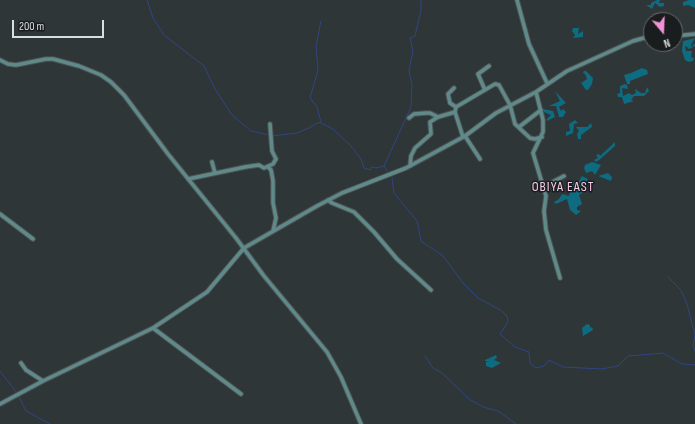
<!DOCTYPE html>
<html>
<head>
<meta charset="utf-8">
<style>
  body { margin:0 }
  #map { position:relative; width:695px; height:424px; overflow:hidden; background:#2e3638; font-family:"Sofia Sans Condensed",sans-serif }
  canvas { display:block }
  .north { position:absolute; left:643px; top:12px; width:40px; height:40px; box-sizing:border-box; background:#191d1e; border:1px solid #666a6b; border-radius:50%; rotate:161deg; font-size:11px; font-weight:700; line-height:16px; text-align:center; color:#d9dedf }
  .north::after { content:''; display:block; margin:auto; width:14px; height:18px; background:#f391d6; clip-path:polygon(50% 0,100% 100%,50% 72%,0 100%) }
  .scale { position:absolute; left:12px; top:20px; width:92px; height:18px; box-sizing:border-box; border:2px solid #d9dedf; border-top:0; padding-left:5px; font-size:12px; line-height:14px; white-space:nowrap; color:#d9dedf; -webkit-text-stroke:3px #191d1e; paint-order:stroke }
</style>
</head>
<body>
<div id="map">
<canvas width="695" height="424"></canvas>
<div class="north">N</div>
<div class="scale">200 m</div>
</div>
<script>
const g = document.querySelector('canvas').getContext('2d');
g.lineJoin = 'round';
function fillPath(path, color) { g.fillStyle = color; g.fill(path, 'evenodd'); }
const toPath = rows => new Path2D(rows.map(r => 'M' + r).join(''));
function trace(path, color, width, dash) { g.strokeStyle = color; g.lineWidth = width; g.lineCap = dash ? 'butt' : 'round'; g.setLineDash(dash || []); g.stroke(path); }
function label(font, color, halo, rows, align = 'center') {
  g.font = font + ' "Sofia Sans Condensed",sans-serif'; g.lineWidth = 3; g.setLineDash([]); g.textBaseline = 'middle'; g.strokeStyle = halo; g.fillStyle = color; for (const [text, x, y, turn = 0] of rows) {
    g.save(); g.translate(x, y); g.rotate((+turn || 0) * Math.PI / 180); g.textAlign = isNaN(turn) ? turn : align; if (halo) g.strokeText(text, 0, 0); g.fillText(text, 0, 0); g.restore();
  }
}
fillPath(toPath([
  [657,0,660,0,659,3,664,3,664,6,660,7,655,3,652,9,646,5,651,5,651,3],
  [689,0,695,0,695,8,688,5,683,6,683,2],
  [573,28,579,28,578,34,583,31,583,37,573,38,575,35,572,31],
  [695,38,691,45,692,47,694,43,695,46,689,49,686,46,685,47,686,51,692,51,691,57,694,58,693,61,688,62,685,60,682,51,683,41],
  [642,68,647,70,648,74,630,81,630,84,627,84,624,75,631,73],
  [584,71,586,71,593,78,592,84,588,90,586,90,581,83,587,79,585,74,583,73],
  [625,84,627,85,628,89,622,88,623,96,629,93,632,95,636,93,635,89,641,93,645,93,647,87,649,91,644,96,634,96,631,100,634,101,624,104,622,97,618,97,617,94,620,93,620,86],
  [555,91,566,103,559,107,561,111,563,109,566,112,563,117,559,117,556,106,549,106,560,101],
  [543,109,553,111,555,117,547,121,547,119,551,115,544,112],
  [575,120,578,123,574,124,573,133,566,136,566,132,570,131,569,124],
  [591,123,592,127,581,135,581,139,578,139,577,134,579,131,576,127,587,127],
  [615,142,615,146,599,160,596,162,594,160,598,158,596,155,599,154,600,156],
  [592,162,601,165,595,175,592,171,586,173,584,168,585,165],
  [608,173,612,177,611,181,598,176],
  [582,176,588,179,584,186,584,192,579,195,582,204,577,207,577,210,581,211,576,215,570,210,567,199,556,204,554,202,559,199,562,194,569,196,570,191,567,188,567,183,579,181],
  [587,324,590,325,590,328,592,327,593,330,583,336,582,328],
  [496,355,497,358,494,360,501,363,492,368,486,366,486,362,489,362,485,361,485,360]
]), '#0f6b80');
trace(toPath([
  [147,0,153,18,164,35,204,66,215,89,232,115,251,131,269,135],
  [321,122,317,107,310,98,318,70,316,46,321,21],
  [272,136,297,133,309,128,317,123,321,123,333,129,351,146,361,159,364,168,370,170,372,167,376,168,384,166,387,171],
  [384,166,411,107,412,85,409,71,413,51,410,38,415,36,421,10,421,0],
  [392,178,394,193,417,221,421,241,443,256,463,283,478,298,502,311,507,316,508,322,500,334,515,347,529,352,530,363,536,368,544,366,549,360,563,367,602,369,618,366,628,356,663,353,682,364,695,365],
  [668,277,681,290,687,304,695,335,693,346,695,351],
  [425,356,433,368,442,373,469,399,483,407,498,411,516,424],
  [0,371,17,393],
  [19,397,26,411,50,424]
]), '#304683', 1);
const minor = toPath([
  [517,0,529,44,547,83],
  [675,36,695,34],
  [0,60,8,64,16,65,46,59,53,59,79,66,101,75,111,82,124,95,168,154,236,238,264,276,327,352,341,377,361,424],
  [454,88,448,94,450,103,456,107],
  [485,90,478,74,489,66],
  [536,92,543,120,543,132,533,153,546,196,544,211,546,230,560,278],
  [409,118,414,114,426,113,430,113,438,117],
  [519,127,541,110],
  [465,136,480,159],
  [463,137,455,112,456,107,495,84,499,85,510,105,515,124,530,138,535,139,542,137],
  [212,162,215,173],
  [410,166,411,156,415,148,431,134,430,122,438,117,455,112],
  [268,167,271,170,273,181,273,203,276,218,273,231],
  [188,179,245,167,259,165,264,168,273,164,276,159,272,151,270,124],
  [543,187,564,176],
  [328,200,332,203,354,212,374,232,397,259,431,290],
  [0,214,33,239],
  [153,328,241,394],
  [21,363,26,370,43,381],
  [0,404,43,381,153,328,207,292,244,248,317,206,342,193,406,168,465,136,496,113,536,92,567,71,633,41,651,36]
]);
trace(minor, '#4d5456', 5.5);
trace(minor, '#5f8a89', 3.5);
g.letterSpacing = '1px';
label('14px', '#f8cde9', '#191d1e', [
  ["OBIYA EAST",563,187]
]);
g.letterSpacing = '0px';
</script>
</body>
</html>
